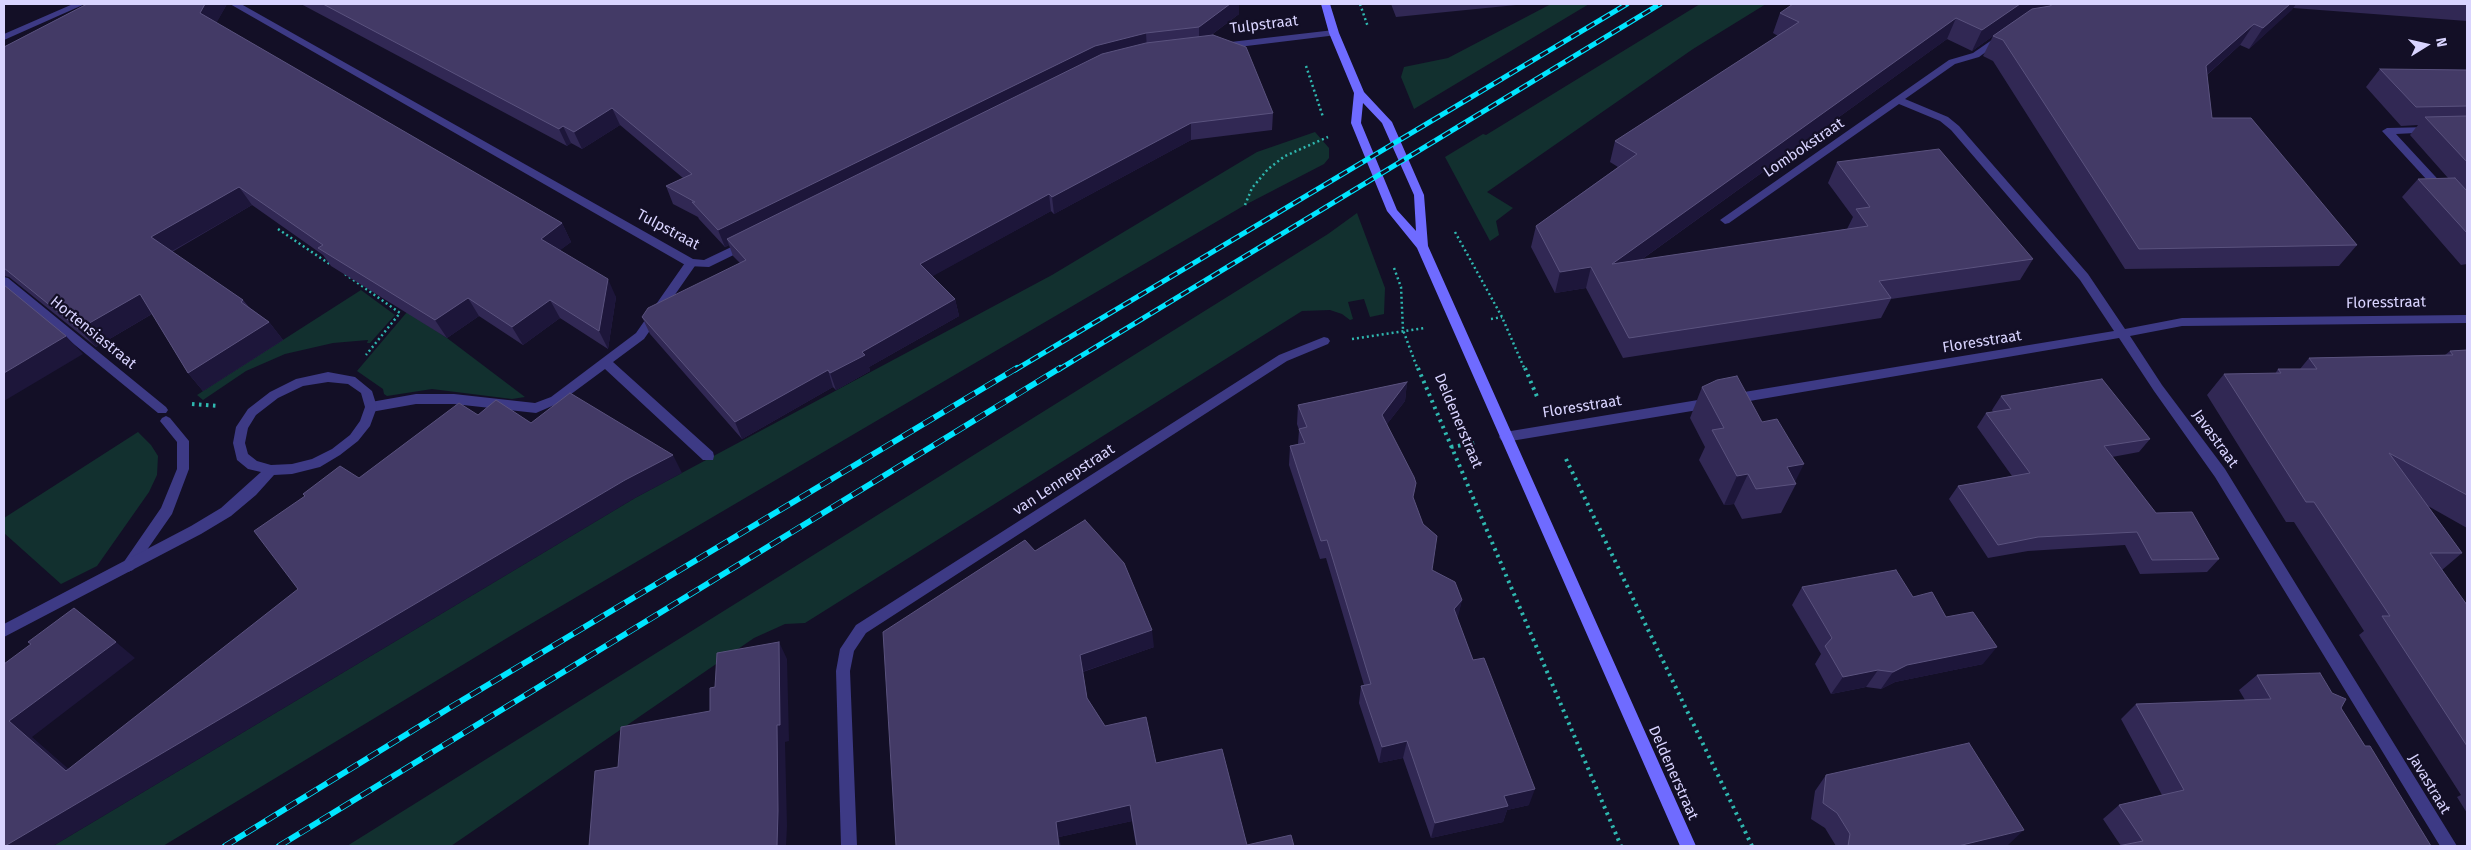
<!DOCTYPE html>
<html>
<head>
<meta charset="utf-8">
<style>
  body { margin:0 }
  #map { position:relative; width:2471px; height:850px; overflow:hidden; background:#130f26; font-family:"Fira Sans",sans-serif }
  canvas { display:block }
  .frame { position:absolute; inset:0; border:5px solid #d9d4ff; pointer-events:none }
  .north { position:absolute; left:2401px; top:20px; width:50px; height:50px; -webkit-text-stroke:4px #130f26; paint-order:stroke; rotate:80deg; font-size:14px; font-weight:700; line-height:20px; text-align:center; color:#d9d4ff }
  .north::after { content:''; display:block; margin:auto; width:18px; height:22px; background:#d9d4ff; clip-path:polygon(50% 0,100% 100%,50% 72%,0 100%) }
</style>
</head>
<body>
<div id="map">
<canvas width="2471" height="850"></canvas>
<div class="frame"></div>
<div class="north">N</div>
</div>
<script>
const g = document.querySelector('canvas').getContext('2d');
g.lineJoin = 'round';
function fillPath(path, color) { g.fillStyle = color; g.fill(path, 'evenodd'); }
const toPath = rows => new Path2D(rows.map(r => 'M' + r).join(''));
function trace(path, color, width, dash) { g.strokeStyle = color; g.lineWidth = width; g.lineCap = dash ? 'butt' : 'round'; g.setLineDash(dash || []); g.stroke(path); }
function label(font, color, halo, rows, align = 'center') {
  g.font = font + ' "Fira Sans",sans-serif'; g.lineWidth = 4.5; g.setLineDash([]); g.textBaseline = 'middle'; g.strokeStyle = halo; g.fillStyle = color; for (const [text, x, y, turn = 0] of rows) {
    g.save(); g.translate(x, y); g.rotate((+turn || 0) * Math.PI / 180); g.textAlign = isNaN(turn) ? turn : align; if (halo) g.strokeText(text, 0, 0); g.fillText(text, 0, 0); g.restore();
  }
}
fillPath(toPath([
  [1551,4,1589,4,1414,109,1401,77,1404,67,1448,58],
  [1700,4,1766,4,1693,49,1487,192,1513,208,1496,221,1499,235,1490,241,1445,157,1483,134,1486,135],
  [1315,132,1329,148,1329,158,1324,164,1245,205,929,390,517,632,163,846,53,846,635,498,1052,275,1257,152],
  [1357,213,1385,288,1384,314,1370,317,1364,299,1348,302,1353,319,1350,320,1342,314,1330,310,1302,311,805,623,785,624,754,638,451,846,347,846,1328,234],
  [361,290,395,315,370,343,367,343,368,340,333,343,285,354,246,371,203,400,197,395],
  [407,312,447,338,525,397,512,399,432,389,387,396,384,394,383,389,357,371],
  [138,432,151,445,158,456,157,475,149,492,97,566,61,584,4,533,4,518]
]), '#12302f');
trace(toPath([
  [1360,4,1368,27],
  [1306,66,1323,117],
  [1245,205,1252,188,1268,169,1285,156,1328,137],
  [278,229,331,265],
  [1455,232,1502,317,1525,370],
  [1394,268,1401,287,1403,330,1418,370],
  [345,274,400,313,366,355],
  [1491,319,1502,317],
  [1352,339,1425,328]
]), '#2fb8b0', 2.5, [2, 3]);
trace(toPath([
  [1418,368,1621,846],
  [1525,368,1538,399],
  [192,404,218,406],
  [1451,447,1475,443],
  [1566,459,1752,846]
]), '#2fb8b0', 4, [2.5, 4.5]);
fillPath(toPath([
  [2431,127,2435,128,2435,132,2396,134,2446,188,2447,190,2442,194,2438,192,2382,131,2387,128,2431,127],
  [691,259,697,263,644,339,613,362,713,452,714,456,713,460,703,460,605,369,559,403,536,413,454,404,416,404,371,412,365,407,371,402,416,394,454,394,535,403,551,397,636,333,687,260,691,259],
  [166,416,170,418,189,441,189,469,172,514,133,570,128,572,123,570,121,566,161,508,177,469,177,442,160,421,162,418,166,416]
]), '#3d3a85');
fillPath(toPath([
  [73,4,85,4,4,40,4,34,73,4],
  [230,4,241,4,693,259,704,260,746,240,752,244,750,247,709,267,687,266,230,4],
  [1334,30,1337,31,1337,35,1222,49,1217,46,1222,43,1334,30],
  [2002,33,2005,34,2005,38,1979,57,1955,64,1905,99,1948,117,1959,126,2088,274,2125,329,2182,318,2467,315,2467,323,2182,326,2130,336,2162,385,2225,469,2457,846,2440,846,2215,477,2154,391,2119,338,1732,404,1728,402,1726,399,1728,396,1732,394,2114,331,2080,280,1951,130,1940,121,1899,104,1729,223,1725,224,1720,220,1949,60,1973,53,2002,33],
  [4,277,8,278,166,407,168,410,166,413,158,413,4,287,4,277],
  [1324,337,1328,338,1330,341,1328,344,1287,361,866,633,854,651,850,671,857,846,841,846,836,671,840,649,856,625,1279,355,1324,337],
  [328,372,355,377,372,391,377,407,370,426,358,441,340,455,320,467,292,474,274,475,256,495,231,516,201,534,4,637,4,624,191,526,221,508,261,472,248,469,237,460,233,443,236,427,248,409,270,392,296,379,328,372],
  [328,382,348,384,361,393,365,407,360,421,350,435,332,449,312,459,292,464,271,465,257,461,248,454,245,443,248,428,256,415,278,398,303,386,328,382],
  [1710,398,1716,403,1710,408,1505,442,1501,440,1499,437,1501,434,1505,432,1710,398]
]), '#3d3a85');
fillPath(toPath([
  [1321,4,1330,4,1339,33,1364,92,1392,122,1424,195,1428,246,1696,846,1680,846,1417,248,1387,211,1351,123,1354,93,1329,33,1321,4],
  [1363,103,1382,123,1414,195,1416,231,1397,210,1361,123,1363,103]
]), '#6f6bff');
const railFar1 = toPath([
  [1015,370,1627,4],
  [1058,370,1660,4]
]);
const rail = toPath([
  [225,846,451,707,1017,368],
  [279,846,1060,368]
]);
trace(railFar1, '#00e5ff', 5);
trace(rail, '#00e5ff', 6);
trace(railFar1, '#130f26', 3, [9]);
trace(rail, '#130f26', 4.5, [12]);
fillPath(toPath([
  [87,4,227,4,216,23,562,223,571,242,560,250,616,297,608,349,560,318,523,345,479,316,447,338,331,266,323,255,252,205,172,252,243,300,249,307,269,322,283,340,203,391,188,373,152,314,96,347,9,277,4,276,4,47],
  [301,4,1239,4,1239,14,1210,36,1273,113,1272,130,1191,140,1054,214,1051,211,932,276,955,299,959,316,869,367,870,371,836,390,833,387,742,439,650,334,642,317,740,263,733,256,729,245,725,247,699,219,698,217,673,204,666,186,683,178,620,125,582,149,571,143,567,146],
  [1391,4,1526,4,1396,17],
  [2052,4,2049,6,2053,4,2467,4,2467,21,2293,8,2249,49,2240,45,2207,75,2212,118,2357,245,2339,266,2125,269,1993,61,1983,56,1993,36,1972,51,1947,39,1641,260,1847,229,1853,217,1828,183,1837,162,2033,259,2020,280,1891,299,1881,318,1623,358,1586,288,1555,293,1531,247,1536,226,1618,167,1610,162,1615,141,1778,36,1773,33,1780,13],
  [2380,69,2467,70,2467,264,2461,265,2402,197,2418,179,2448,178,2410,135,2418,125,2401,126,2366,87],
  [2467,350,2467,528,2428,506,2462,553,2442,570,2467,605,2467,813,2457,797,2461,795,2359,635,2364,631,2294,522,2286,522,2207,395,2224,374,2275,374,2278,369,2300,369,2309,358,2445,355,2450,351],
  [1407,382,1405,401,1387,424,1413,497,1432,570,1462,600,1457,618,1473,660,1529,805,1507,810,1503,822,1431,838,1403,758,1379,763,1359,703,1361,686,1364,685,1326,558,1320,559,1289,465,1290,446,1298,444,1299,430,1297,424,1298,405],
  [1702,387,1795,482,1796,484,1781,513,1742,519,1734,504,1724,505,1699,460,1705,447,1690,418],
  [2001,396,2150,439,2139,452,2112,457,2156,513,2219,559,2207,572,2140,574,2125,545,2028,551,1988,558,1949,499,1958,486,2012,476,1977,427,1986,413,1993,412,1992,410],
  [1035,551,1154,647,1083,672,1087,698,1105,726,1156,763,1247,845,1294,846,1136,846,1132,821,1059,837,896,846],
  [1802,587,1913,597,1946,617,1983,664,1895,682,1881,689,1866,687,1831,694,1815,664,1821,654,1792,605],
  [2257,675,2341,708,2365,746,2431,846,2121,846,2103,819,2119,805,2162,795,2121,719,2136,704,2245,700,2239,690],
  [1826,775,2008,845,2005,846,1836,846,1825,828,1811,819,1815,791]
]), '#312854');
fillPath(toPath([
  [205,4,227,4,212,31,200,13],
  [1230,4,1239,4,1239,14,1199,44,1199,27],
  [2020,4,2052,4,2031,18,2014,21,1972,51,1982,30],
  [2290,4,2296,4,2292,10,2249,49,2263,28],
  [1956,18,1947,39,1606,285,1612,264],
  [2254,24,2240,45,2193,87,2206,66],
  [1146,33,1147,50,727,239,729,245,725,247,718,230,1095,46],
  [612,108,620,125,582,149,574,132],
  [1191,123,1191,140,1054,214,1052,197],
  [563,126,571,143,567,146,559,129],
  [239,187,252,205,165,255,151,237],
  [1049,194,1051,211,924,281,920,264],
  [562,223,571,242,551,257,541,239],
  [1591,267,1586,288,1555,293,1560,272],
  [608,279,616,297,608,349,599,331],
  [140,294,155,312,96,347,79,329],
  [468,298,479,316,447,338,435,320],
  [955,299,959,316,869,367,870,371,836,390,830,373,862,352],
  [550,300,560,318,523,345,512,327],
  [269,322,283,340,203,391,188,373],
  [66,336,83,354,4,401,4,373],
  [828,370,833,387,742,439,735,422],
  [1407,382,1405,401,1380,433,1382,415],
  [673,455,682,473,635,498,53,846,5,846,625,480],
  [1804,464,1794,484,1787,467],
  [1748,474,1734,504,1724,505,1737,476],
  [1462,600,1458,617,1450,626,1454,609],
  [1152,630,1154,647,1082,672,1080,655],
  [116,642,135,658,32,737,88,786,66,771,9,721],
  [779,642,787,659,789,741,785,742,787,826,786,846,777,846,777,725],
  [1997,647,1983,664,1895,682,1881,689,1893,672,1907,665],
  [1878,670,1866,687,1831,694,1843,677],
  [1407,741,1403,758,1379,763,1382,747],
  [1535,789,1529,805,1507,810,1503,822,1431,838,1435,823,1504,796],
  [1130,805,1132,821,1059,837,1061,846,1059,846,1056,822],
  [2024,830,2008,845,2005,846,1958,846]
]), '#1d163a');
const building = toPath([
  [87,4,205,4,200,13,562,223,541,239,608,279,599,331,550,300,512,327,468,298,435,320,318,248,323,245,239,187,151,237,243,300,241,302,269,322,188,373,140,294,79,329,4,268,4,47,87,4],
  [323,4,1230,4,1199,27,1146,33,1095,46,718,230,692,202,695,202,666,186,692,174,612,108,574,132,563,126,559,129,323,4],
  [1793,4,2020,4,1982,30,1956,18,1612,264,1868,226,1856,209,1870,207,1837,162,1939,149,2033,259,1879,281,1891,298,1629,338,1591,267,1560,272,1536,226,1637,154,1615,141,1799,22,1780,13,1793,4],
  [2053,4,2290,4,2263,28,2254,24,2206,66,2212,118,2251,118,2357,245,2139,249,2003,40,1993,36,2032,9,2050,6,2053,4],
  [1213,35,1246,47,1273,113,1191,123,1052,197,1049,194,920,264,955,299,862,352,865,355,830,373,828,370,735,422,642,317,648,308,746,260,727,239,1102,54,1146,43,1213,35],
  [2380,69,2467,70,2467,106,2416,107,2380,69],
  [2467,116,2467,162,2425,117,2467,116],
  [2455,178,2467,191,2467,233,2418,179,2455,178],
  [4,285,66,336,4,373,4,285],
  [2467,350,2467,495,2389,453,2462,553,2430,553,2467,605,2467,746,2382,616,2390,616,2314,502,2306,502,2224,374,2281,373,2278,369,2317,369,2309,358,2453,355,2450,351,2467,350],
  [1737,376,1762,422,1777,419,1804,464,1787,467,1796,484,1756,489,1748,474,1737,476,1712,430,1724,428,1702,387,1717,380,1737,376],
  [2102,379,2150,439,2104,446,2156,513,2192,512,2219,559,2152,560,2137,532,2038,537,1998,545,1958,486,2030,473,1986,413,2011,409,2001,396,2102,379],
  [1407,382,1382,415,1414,477,1416,483,1413,497,1423,524,1437,536,1432,570,1455,582,1462,600,1454,609,1473,660,1484,658,1535,789,1504,796,1508,806,1435,823,1407,741,1382,747,1361,686,1371,684,1327,540,1321,541,1290,446,1305,443,1299,429,1307,427,1298,405,1407,382],
  [570,393,673,455,625,480,5,846,4,846,4,664,31,644,28,642,74,608,116,642,9,721,66,771,298,589,254,531,305,496,303,494,340,466,359,478,459,403,478,415,496,400,531,423,570,393],
  [1085,520,1124,563,1152,630,1080,655,1087,698,1105,726,1146,717,1156,763,1222,749,1247,845,1291,835,1294,846,1137,846,1130,805,1056,822,1059,846,896,846,883,632,1025,540,1035,551,1085,520],
  [1896,570,1913,597,1932,592,1946,617,1973,612,1997,647,1907,665,1893,672,1878,670,1843,677,1825,646,1832,638,1802,587,1896,570],
  [779,642,780,725,777,725,778,811,777,846,589,846,595,771,618,767,621,727,710,711,710,688,715,687,717,653,779,642],
  [2320,673,2332,693,2346,699,2341,708,2365,746,2370,746,2431,846,2118,846,2143,841,2119,805,2184,790,2136,704,2271,699,2257,675,2320,673],
  [1969,743,2024,830,1958,846,1848,846,1850,834,1837,813,1823,803,1826,775,1969,743]
]);
fillPath(building, '#433a66');
trace(building, '#5a527e', 1);
label('15px', '#d9d4ff', '#130f26', [
  ["Tulpstraat",1264,25,-7],
  ["Lombokstraat",1804,148,-34],
  ["Tulpstraat",668,230,28],
  ["Floresstraat",2386,303,-1],
  ["Hortensiastraat",93,333,39],
  ["Floresstraat",1982,342,-9],
  ["Floresstraat",1582,407,-9],
  ["Deldenerstraat",1458,421,67],
  ["Javastraat",2215,439,54],
  ["van Lennepstraat",1064,480,-33],
  ["Deldenerstraat",1673,773,66],
  ["Javastraat",2429,784,59]
]);
</script>
</body>
</html>
